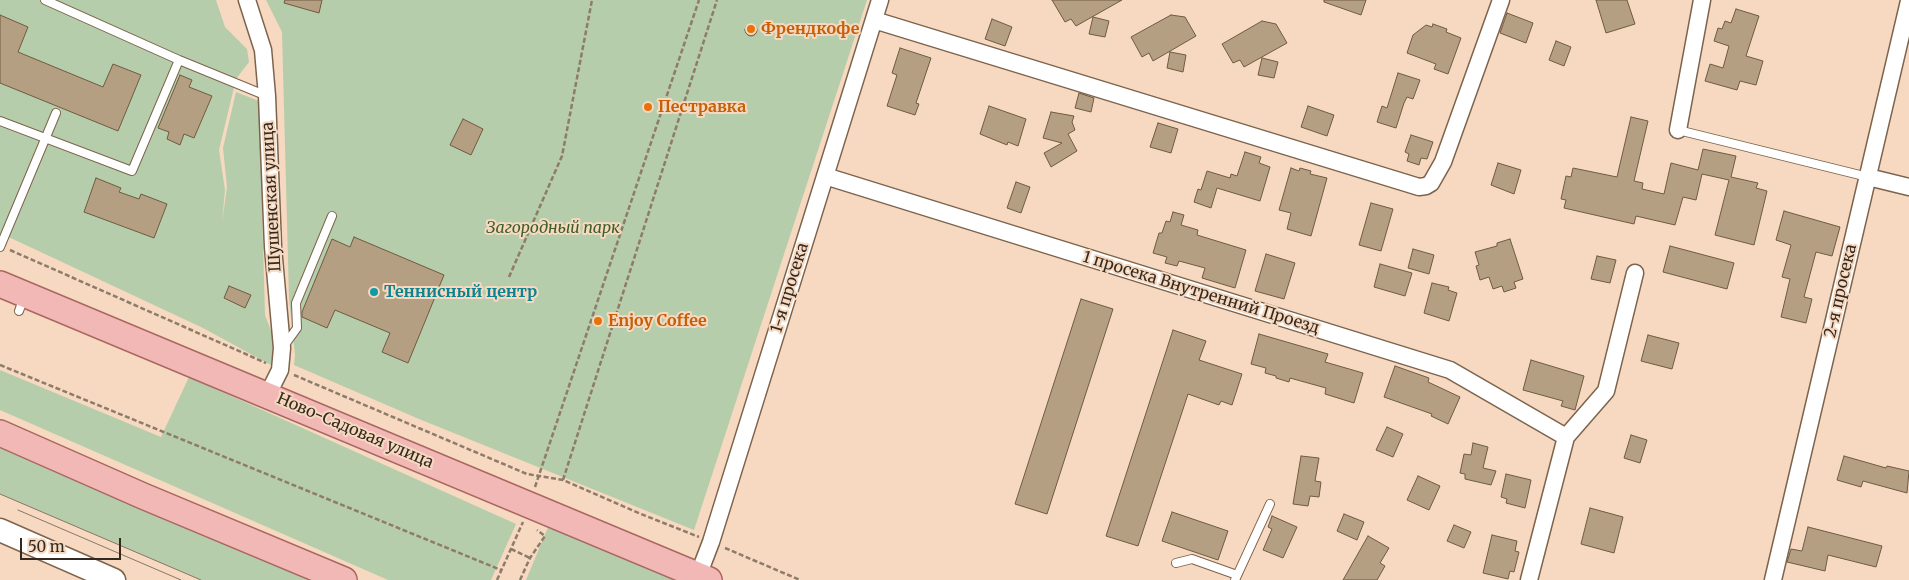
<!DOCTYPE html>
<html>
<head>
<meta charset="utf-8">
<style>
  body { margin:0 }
  #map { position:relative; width:1909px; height:580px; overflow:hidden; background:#f6d9c0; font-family:Merriweather,serif }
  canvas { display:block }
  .scale { position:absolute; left:20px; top:538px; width:101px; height:22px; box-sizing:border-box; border:2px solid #33291f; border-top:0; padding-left:6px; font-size:15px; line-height:18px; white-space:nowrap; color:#33291f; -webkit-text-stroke:4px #f6d9c0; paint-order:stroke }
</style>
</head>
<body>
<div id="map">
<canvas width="1909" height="580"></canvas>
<div class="scale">50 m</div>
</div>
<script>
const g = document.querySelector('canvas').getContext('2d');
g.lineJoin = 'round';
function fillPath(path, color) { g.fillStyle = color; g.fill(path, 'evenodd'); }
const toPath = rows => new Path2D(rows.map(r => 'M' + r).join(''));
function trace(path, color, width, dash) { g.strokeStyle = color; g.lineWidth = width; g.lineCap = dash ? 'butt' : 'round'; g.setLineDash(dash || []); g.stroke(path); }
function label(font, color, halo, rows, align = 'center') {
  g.font = font + ' Merriweather,serif'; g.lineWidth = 4; g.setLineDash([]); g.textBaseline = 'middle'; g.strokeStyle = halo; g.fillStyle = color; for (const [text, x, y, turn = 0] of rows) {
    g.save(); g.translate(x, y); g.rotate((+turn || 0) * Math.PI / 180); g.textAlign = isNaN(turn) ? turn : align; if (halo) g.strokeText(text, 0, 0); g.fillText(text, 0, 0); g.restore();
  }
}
fillPath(toPath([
  [0,0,216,0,225,27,247,49,249,62,236,79,219,150,225,190,222,223,227,187,223,148,236,92,259,101,265,315,274,339,271,365,203,328,0,233],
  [266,0,867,0,694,530,419,419,294,365,295,355,289,298,282,32],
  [0,370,161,437,189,377,516,524,491,580,388,580,0,410],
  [0,444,311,580,201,580,0,494],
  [549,525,680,580,526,580]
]), '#b6cdab');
const building = toPath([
  [285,0,322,0,319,13,284,3,285,0],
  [1052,0,1122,0,1076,26,1071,19,1065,22,1052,0],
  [1324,0,1366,0,1361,15,1324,2,1324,0],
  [1596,0,1627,0,1635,24,1606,33,1596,0],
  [1736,9,1759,16,1746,56,1763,61,1756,85,1740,81,1737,90,1705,81,1710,64,1723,68,1729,46,1714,41,1718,28,1722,29,1725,21,1731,23,1736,9],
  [1507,13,1533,23,1526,43,1500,33,1507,13],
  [0,15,28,27,18,52,103,87,113,64,141,75,118,131,0,83,0,15],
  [1171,15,1185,17,1196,36,1153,61,1149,53,1142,57,1131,37,1171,15],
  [1093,17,1109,21,1105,37,1089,34,1093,17],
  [992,19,1012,27,1005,46,985,39,992,19],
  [1262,21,1276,24,1287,43,1244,67,1240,60,1233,63,1222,44,1262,21],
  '745 30a6 6 0 1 1 12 0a6 6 0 1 1-12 0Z',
  [1433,24,1447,29,1446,32,1461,38,1448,74,1434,69,1436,64,1407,53,1413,35,1426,25,1432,27,1433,24],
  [1556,41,1571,47,1564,66,1549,60,1556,41],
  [900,48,931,58,916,103,919,104,915,115,887,106,897,75,892,73,900,48],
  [1170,52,1186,55,1183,72,1167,68,1170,52],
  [1262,58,1278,62,1274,78,1258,75,1262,58],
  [1398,73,1420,80,1413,99,1407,97,1404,103,1396,128,1377,122,1382,106,1387,108,1398,73],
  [180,75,192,80,189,87,212,96,194,138,184,134,180,145,167,139,169,132,158,128,180,75],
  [1079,93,1094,98,1091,112,1075,108,1079,93],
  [989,106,1026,119,1018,146,1008,142,1007,145,980,134,989,106],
  [1308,106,1334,115,1327,136,1301,127,1308,106],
  [1051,112,1074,116,1072,122,1075,130,1068,134,1077,151,1051,167,1044,153,1062,143,1043,138,1051,112],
  [1631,117,1648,121,1634,181,1643,183,1642,189,1664,194,1671,163,1698,170,1703,149,1736,156,1731,177,1758,183,1756,188,1767,191,1754,245,1715,235,1729,180,1702,174,1696,200,1683,197,1675,225,1636,216,1634,224,1564,208,1566,200,1561,199,1566,176,1571,177,1573,168,1617,177,1631,117],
  [463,119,483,129,471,155,450,145,463,119],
  [1158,123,1178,129,1171,153,1150,147,1158,123],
  [1411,135,1433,142,1427,159,1421,158,1419,165,1407,161,1409,154,1405,152,1411,135],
  [1245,152,1261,157,1259,163,1270,167,1260,201,1217,188,1211,208,1194,202,1198,189,1201,190,1207,171,1230,178,1231,174,1237,176,1245,152],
  [1498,163,1521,170,1514,194,1491,185,1498,163],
  [1291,168,1299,171,1300,168,1311,171,1310,174,1327,178,1311,236,1287,229,1291,213,1279,210,1291,168],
  [96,178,121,188,119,192,139,199,141,194,167,204,154,238,84,212,96,178],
  [1016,182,1030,187,1021,213,1007,208,1016,182],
  [1371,203,1393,209,1381,251,1359,245,1371,203],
  [1784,211,1840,227,1832,256,1816,252,1804,297,1812,299,1806,323,1781,317,1790,279,1782,277,1791,245,1776,240,1784,211],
  [1173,212,1184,215,1181,225,1198,230,1197,235,1246,250,1235,288,1202,278,1205,268,1179,261,1177,266,1165,263,1167,257,1153,253,1159,233,1162,233,1166,221,1170,222,1173,212],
  [354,237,444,275,408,363,382,352,390,333,335,310,327,328,302,317,302,312,332,239,350,247,354,237],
  [1510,239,1523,279,1514,282,1516,288,1504,292,1502,286,1493,289,1489,277,1480,280,1476,266,1479,265,1475,252,1497,246,1497,243,1510,239],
  [1670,246,1734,263,1727,289,1663,272,1670,246],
  [1413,249,1434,255,1429,274,1408,268,1413,249],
  [1266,254,1295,263,1284,299,1255,291,1266,254],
  [1597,256,1616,260,1610,283,1591,279,1597,256],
  [1380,264,1412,273,1405,296,1374,287,1380,264],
  [1432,283,1449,287,1448,290,1457,293,1449,321,1424,313,1432,283],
  [229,286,251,295,245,308,224,298,229,286],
  [1081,299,1113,309,1047,514,1015,504,1081,299],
  [1173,330,1206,341,1199,360,1242,374,1232,405,1221,401,1219,405,1188,394,1138,546,1106,536,1173,330],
  [1259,334,1328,354,1325,362,1363,373,1354,403,1325,394,1326,388,1290,378,1289,382,1276,378,1276,376,1265,373,1266,368,1251,364,1259,334],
  [1648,335,1679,343,1672,369,1641,361,1648,335],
  [1531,360,1584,376,1575,410,1561,406,1563,401,1523,390,1531,360],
  [1395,366,1429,378,1428,382,1460,397,1448,424,1431,416,1432,414,1384,397,1395,366],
  [1387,427,1403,434,1393,457,1376,450,1387,427],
  [1631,435,1647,440,1640,463,1624,458,1631,435],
  [1473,443,1488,447,1483,468,1496,471,1491,485,1465,479,1465,474,1460,473,1464,454,1471,455,1473,443],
  [1301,456,1319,458,1315,481,1321,482,1319,497,1310,496,1308,506,1293,504,1301,456],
  [1844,456,1886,468,1887,466,1909,471,1907,493,1863,481,1861,487,1837,480,1844,456],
  [1506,474,1531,480,1525,508,1506,503,1507,499,1501,497,1506,474],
  [1418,476,1440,486,1429,510,1407,500,1418,476],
  [1590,508,1623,517,1614,553,1581,544,1590,508],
  [1172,512,1228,531,1218,560,1162,541,1172,512],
  [1344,514,1364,522,1357,540,1337,531,1344,514],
  [1272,516,1297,527,1283,558,1263,550,1272,529,1268,527,1272,516],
  [1454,525,1471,532,1464,548,1447,541,1454,525],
  [1808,527,1882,546,1876,567,1828,555,1825,571,1787,562,1791,549,1802,551,1808,527],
  [1492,535,1517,541,1515,551,1519,552,1514,572,1510,571,1508,579,1483,573,1492,535],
  [1368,536,1389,548,1380,563,1385,566,1377,580,1343,580,1368,536]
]);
fillPath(building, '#b59f83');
trace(building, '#6e5b41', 1);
const lane = toPath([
  [45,0,179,60,267,96],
  [0,121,132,171,179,60],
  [1678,130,1868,177],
  [0,247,56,113],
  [19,311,24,297],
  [284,346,297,328,296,303,332,216],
  [1176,563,1192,559,1237,575],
  [1235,580,1270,504]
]);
const street = toPath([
  [247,0,263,50,267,96,273,247,282,348,280,370,268,394],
  [874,20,1419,187,1426,186,1431,183,1443,162,1501,0],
  [1678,130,1702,0],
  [825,176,1450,370,1566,437],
  [1868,177,1909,187],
  [698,576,711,542,880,0],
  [1529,580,1566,437,1606,391,1635,273],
  [1773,580,1909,1]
]);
const secondary = toPath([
  [0,530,114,580]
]);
const primary = toPath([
  [0,284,709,580],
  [0,433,143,496,344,580]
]);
trace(lane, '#7c634c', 10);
trace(street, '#7c634c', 19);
trace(secondary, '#7c634c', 25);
trace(primary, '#aa6761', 28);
trace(toPath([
  [10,250,266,363],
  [509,277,562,156,592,0],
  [0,365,501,570],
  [294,375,527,474,563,480,641,514,699,537],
  [563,480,717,0],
  [535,487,699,0],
  [725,548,800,580],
  [511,549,530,558],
  [497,580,523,522],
  [520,580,530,558,545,536,537,530]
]), '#8e7b6a', 2.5, [5, 2.5]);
trace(lane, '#fff', 8);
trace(street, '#fff', 16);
trace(secondary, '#fff', 22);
trace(primary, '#f2b8b6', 25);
trace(toPath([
  [0,494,201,580],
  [18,510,181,580]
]), '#897666', 1);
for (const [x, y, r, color] of [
  [751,29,5,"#e8710a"],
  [648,107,5,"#e8710a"],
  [374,292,5,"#0f9aa8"],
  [598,321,5,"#e8710a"]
]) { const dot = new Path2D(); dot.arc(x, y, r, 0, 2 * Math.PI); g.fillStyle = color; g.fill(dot); trace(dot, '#f6d9c0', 2); }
label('bold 16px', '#c56008', '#f6d9c0', [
  ["Френдкофе",761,29],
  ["Пестравка",658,107],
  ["Enjoy Coffee",608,321]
], 'left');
label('16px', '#33291f', '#f6d9c0', [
  ["Шушенская улица",272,197,-93],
  ["1-я просека",790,288,-73],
  ["2-я просека",1841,291,-77],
  ["1 просека Внутренний Проезд",1201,293,17],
  ["Ново-Садовая улица",355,431,23]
]);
label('italic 16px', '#3d5f29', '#f6d9c0', [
  ["Загородный парк",553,228]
]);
label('bold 16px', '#0d838f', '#f6d9c0', [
  ["Теннисный центр",384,292]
], 'left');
</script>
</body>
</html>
